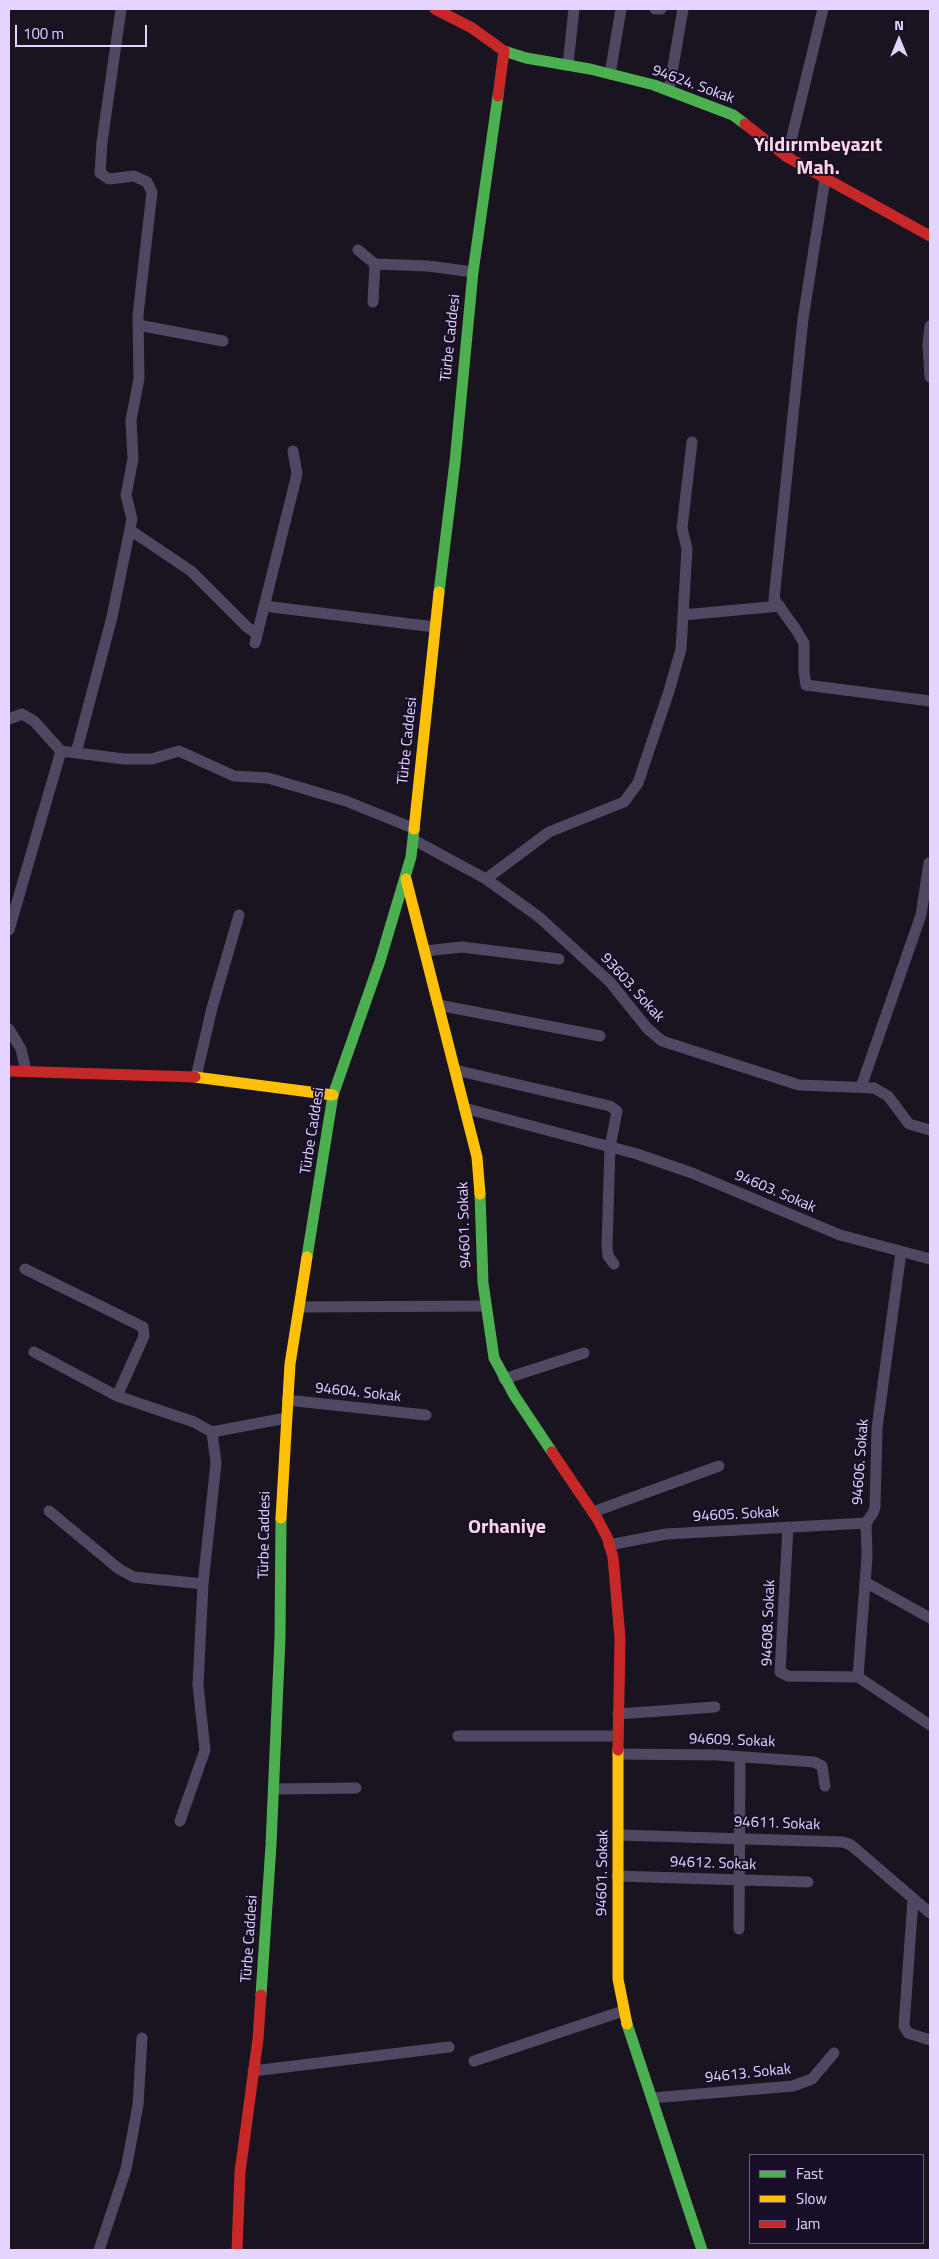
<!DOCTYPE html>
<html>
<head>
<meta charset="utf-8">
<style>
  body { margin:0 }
  #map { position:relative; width:939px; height:2259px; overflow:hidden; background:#1a1421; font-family:"Titillium Web",sans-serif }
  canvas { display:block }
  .frame { position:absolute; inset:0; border:10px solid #e4d4ff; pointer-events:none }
  .legend { position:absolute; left:749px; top:2154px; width:175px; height:90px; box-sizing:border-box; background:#190e27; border:1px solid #6a5d7d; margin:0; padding:6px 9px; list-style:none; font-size:15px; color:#e4d4ff }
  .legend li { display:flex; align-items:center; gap:10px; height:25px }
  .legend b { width:25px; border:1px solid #6a5d7d }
  .north { position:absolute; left:874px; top:15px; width:50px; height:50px; -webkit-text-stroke:4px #190e27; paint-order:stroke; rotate:0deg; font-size:14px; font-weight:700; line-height:20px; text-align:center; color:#e4d4ff }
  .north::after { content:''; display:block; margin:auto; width:18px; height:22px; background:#e4d4ff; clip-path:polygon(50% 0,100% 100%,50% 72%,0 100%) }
  .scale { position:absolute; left:15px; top:25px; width:132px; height:22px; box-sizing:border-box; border:2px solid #e4d4ff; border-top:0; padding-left:6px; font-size:15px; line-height:18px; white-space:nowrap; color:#e4d4ff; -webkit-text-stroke:4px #190e27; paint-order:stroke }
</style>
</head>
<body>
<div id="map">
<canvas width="939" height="2259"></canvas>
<div class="frame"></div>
<ul class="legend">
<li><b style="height:6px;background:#4caf50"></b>Fast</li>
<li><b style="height:6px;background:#ffc107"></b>Slow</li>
<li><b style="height:6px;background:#c62828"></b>Jam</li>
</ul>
<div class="north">N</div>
<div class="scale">100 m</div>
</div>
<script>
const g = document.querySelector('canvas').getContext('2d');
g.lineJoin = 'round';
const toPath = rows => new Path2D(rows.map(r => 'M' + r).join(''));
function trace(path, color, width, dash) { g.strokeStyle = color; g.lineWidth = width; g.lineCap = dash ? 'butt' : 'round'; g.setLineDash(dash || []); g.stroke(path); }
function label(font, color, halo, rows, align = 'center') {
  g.font = font + ' "Titillium Web",sans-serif'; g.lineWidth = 4; g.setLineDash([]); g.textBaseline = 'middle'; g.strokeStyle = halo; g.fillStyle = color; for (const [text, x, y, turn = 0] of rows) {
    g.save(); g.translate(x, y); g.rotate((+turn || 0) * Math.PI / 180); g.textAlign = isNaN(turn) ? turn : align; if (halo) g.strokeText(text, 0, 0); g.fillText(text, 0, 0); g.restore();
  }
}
trace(toPath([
  [655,9,661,9],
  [568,64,574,9],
  [610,74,621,9],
  [669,90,683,9],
  [787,157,823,9],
  [825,179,803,319,774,599,795,628,804,643,804,672,806,685,930,701],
  [358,250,375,264,428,266,473,272],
  [373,302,375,264],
  [138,325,223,341],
  [930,326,928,345,930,377],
  [130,530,191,571,247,627,257,634],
  [264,606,435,627],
  [683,615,780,606],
  [255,643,297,474,293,451],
  [9,719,22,714,34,721,61,751,124,759,152,759,179,751,234,776,268,778,346,801,415,829],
  [76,753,112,617,132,519,126,495,133,459,131,420,139,379,138,315,152,192,147,182,134,176,109,179,100,173,102,142,121,9],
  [414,840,486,879,539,917,610,982,647,1028,662,1041,799,1085,874,1088,888,1096,909,1124,930,1130],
  [486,879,549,832,624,802,638,783,669,691,681,649,687,549,682,528,692,442],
  [9,930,61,751],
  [425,951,462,947,559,959],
  [438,1005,600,1036],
  [9,1029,21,1049,26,1071],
  [455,1070,610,1106,617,1111,610,1147,607,1246,608,1256,614,1264],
  [196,1077,212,1008,239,915],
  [861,1087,921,915,929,863],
  [464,1108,637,1154,692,1173,840,1235,930,1259],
  [901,1252,877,1428,875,1507,873,1513,866,1523,867,1556,858,1677,930,1725],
  [25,1269,143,1327,144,1336,117,1396],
  [299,1307,485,1306],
  [34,1352,117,1396,194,1422,212,1432,286,1418],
  [504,1379,584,1353],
  [287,1400,426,1415],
  [49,1511,119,1569,134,1577,203,1584],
  [593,1512,719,1466],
  [788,1527,780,1672,788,1676,858,1677],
  [609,1545,666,1534,866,1523],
  [865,1582,930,1618],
  [618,1714,715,1707],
  [458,1736,618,1736],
  [618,1754,717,1755,814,1762,822,1766,825,1786],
  [273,1789,356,1788],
  [180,1821,205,1750,198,1685,203,1584,216,1463,212,1432],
  [618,1835,843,1842,851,1845,930,1913],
  [617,1876,808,1882],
  [913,1899,904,2026,908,2033,930,2040],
  [739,1929,740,1757],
  [474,2061,623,2011],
  [253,2071,449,2047],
  [652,2098,793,2086,812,2079,834,2053],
  [99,2250,126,2169,138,2105,142,2038]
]), '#504862', 11);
trace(toPath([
  [504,51,526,58,590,69,654,85,733,115,745,124],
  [439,592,455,462,473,272,498,96],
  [480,1194,483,1283,494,1358,514,1395,552,1452],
  [307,1257,333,1095,380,961,411,857,414,829],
  [261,1995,271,1845,280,1638,281,1518],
  [627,2024,702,2250]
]), '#4caf50', 11);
trace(toPath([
  [414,829,439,592],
  [406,879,477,1157,480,1194],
  [195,1077,333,1095],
  [281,1518,290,1364,307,1257],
  [618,1750,618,1979,627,2024]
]), '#ffc107', 11);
trace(toPath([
  [435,9,472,28,504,51,498,96],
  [745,124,787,157,930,236],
  [9,1071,195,1077],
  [552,1452,598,1520,607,1537,613,1557,620,1638,618,1750],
  [237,2250,240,2172,258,2039,261,1995]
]), '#c62828', 11);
label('15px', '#e4d4ff', '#190e27', [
  ["94624. Sokak",693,85,20],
  ["Türbe Caddesi",451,338,-84],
  ["Türbe Caddesi",408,741,-84],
  ["93603. Sokak",632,988,48],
  ["Türbe Caddesi",313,1131,-81],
  ["94603. Sokak",775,1192,23],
  ["94601. Sokak",465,1225,-92],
  ["94604. Sokak",358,1393,6],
  ["94606. Sokak",861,1462,-86],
  ["94605. Sokak",736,1515,-3],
  ["Türbe Caddesi",265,1535,-89],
  ["94608. Sokak",769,1623,-88],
  ["94609. Sokak",732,1741,2],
  ["94611. Sokak",777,1824,2],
  ["94612. Sokak",713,1864,2],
  ["94601. Sokak",603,1873,-89],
  ["Türbe Caddesi",250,1939,-86],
  ["94613. Sokak",748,2074,-6]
]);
label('bold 20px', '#ffd6e5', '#190e27', [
  ["Yıldırımbeyazıt",818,146],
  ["Mah.",818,169],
  ["Orhaniye",507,1528]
]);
</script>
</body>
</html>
